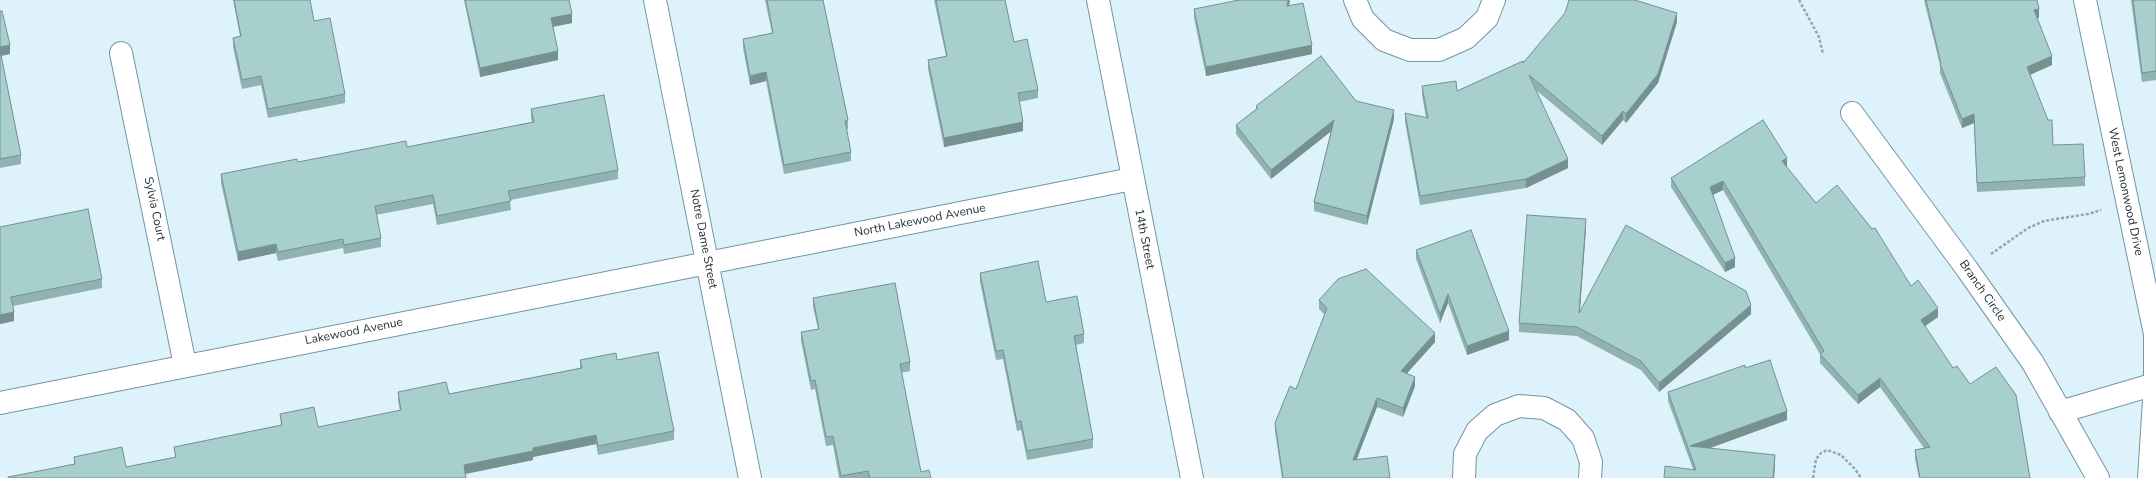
<!DOCTYPE html>
<html>
<head>
<meta charset="utf-8">
<style>
  body { margin:0 }
  canvas { display:block; background:#def2fb }
</style>
</head>
<body>
<canvas width="2156" height="478"></canvas>
<script>
const g = document.querySelector('canvas').getContext('2d');
g.lineJoin = 'round';
const toPath = rows => new Path2D(rows.map(r => 'M' + r).join(''));
function trace(path, color, width, dash) { g.strokeStyle = color; g.lineWidth = width; g.lineCap = dash ? 'butt' : 'round'; g.setLineDash(dash || []); g.stroke(path); }
function fillPath(path, color) { g.fillStyle = color; g.fill(path, 'evenodd'); }
function label(font, color, halo, rows, align = 'center') {
  g.font = font + ' "Nunito Sans",sans-serif'; g.lineWidth = 3; g.setLineDash([]); g.textBaseline = 'middle'; g.strokeStyle = halo; g.fillStyle = color; for (const [text, x, y, turn = 0] of rows) {
    g.save(); g.translate(x, y); g.rotate((+turn || 0) * Math.PI / 180); g.textAlign = isNaN(turn) ? turn : align; if (halo) g.strokeText(text, 0, 0); g.fillText(text, 0, 0); g.restore();
  }
}
const minor = toPath([
  [655,0,750,478],
  [1098,0,1192,478],
  [1355,0,1363,19,1384,40,1410,50,1439,50,1466,38,1487,18,1494,0],
  [2085,0,2155,334,2155,384,2149,478],
  [121,53,185,365],
  [1852,113,1967,269,2033,363,2098,478],
  [0,403,1132,179],
  [2060,412,2155,384],
  [1464,478,1465,454,1477,431,1495,415,1519,406,1544,408,1567,420,1583,438,1591,462,1590,478]
]);
trace(minor, '#7495a2', 24);
trace(toPath([
  [1799,0,1819,37,1823,54],
  [1991,254,2028,228,2044,221,2088,214,2101,210],
  [1813,478,1816,459,1821,453,1827,450,1841,455,1855,469,1861,478]
]), '#94a5ad', 2.5, [3, 2]);
trace(minor, '#fff', 22);
fillPath(toPath([
  [233,0,310,0,314,21,345,94,345,103,268,118,261,85,242,89,233,47,233,38,240,36],
  [464,0,569,0,572,23,553,27,558,60,480,77],
  [765,0,823,0,848,120,848,129,846,130,851,152,851,161,784,174,766,81,750,85,743,48,743,39,772,33],
  [934,0,1005,0,1014,42,1038,90,1038,98,1019,102,1023,131,944,147,928,69,928,60,946,56],
  [1290,0,1289,6,1312,54,1206,76,1194,18,1194,9],
  [1924,0,2037,0,2039,18,2037,18,2052,65,2030,75,2053,145,2085,177,2085,186,1977,192,1974,123,1962,128,1940,73,1940,65],
  [2131,0,2156,0,2156,80,2142,82],
  [0,11,10,54,1,56,21,155,21,164,0,168],
  [1677,22,1658,83,1626,123,1623,120,1602,145,1536,90,1568,168,1526,188,1420,205,1405,122,1405,113,1426,118,1422,95,1422,86,1457,91,1523,63],
  [1256,106,1394,119,1367,225,1314,211,1314,202,1331,131,1271,179,1236,134,1236,125,1256,109],
  [531,109,618,170,618,179,510,200,511,210,437,225,433,204,376,215,381,238,381,247,344,254,343,248,278,261,276,253,238,261,221,183,221,174,298,162,407,147,532,122,531,118],
  [1786,167,1816,203,1911,286,1938,317,1925,326,1953,368,2030,478,1919,478,1915,459,1915,450,1924,448,1880,387,1858,404,1820,363,1820,354,1723,190,1713,195,1735,267,1725,272,1671,187,1671,178],
  [0,227,102,279,102,288,13,306,14,321,0,324],
  [1586,228,1580,311,1751,314,1659,392,1641,370,1577,336,1519,332,1519,323],
  [1416,250,1509,340,1467,355,1448,303,1440,323,1416,259],
  [980,273,1046,302,1084,334,1084,343,1076,345,1093,439,1093,448,1027,460,1021,430,1017,431,1003,359,996,360,980,282],
  [813,298,910,362,910,371,901,373,921,472,931,478,839,478,833,445,826,446,815,389,811,390,801,341,801,332,818,329,813,307],
  [1319,300,1435,342,1407,373,1415,386,1403,417,1377,407,1356,460,1390,478,1282,478,1275,431,1275,423,1296,389,1325,315,1319,309],
  [580,360,617,360,674,431,674,440,598,455,596,444,533,457,533,460,466,474,8,478,74,464,74,457,126,467,175,457,174,447,281,425,280,414,318,427,400,411,398,401,398,392,449,394,580,368],
  [1745,368,1787,420,1709,448,1775,464,1774,478,1664,478,1693,469,1668,401,1668,392]
]), '#90b2b0');
fillPath(toPath([
  [1288,0,1290,0,1287,15,1287,6],
  [2039,9,2039,18,2034,19,2034,10],
  [1677,13,1677,22,1658,83,1626,123,1626,114],
  [572,14,572,23,551,27,551,18],
  [10,45,10,54,0,56,0,47],
  [1312,45,1312,54,1206,76,1206,67],
  [558,51,558,60,480,77,480,68],
  [2052,56,2052,65,2027,76,2027,67],
  [766,72,766,81,750,85,750,76],
  [1394,110,1394,119,1367,225,1367,216],
  [1623,111,1623,120,1602,145,1602,136],
  [1974,114,1974,123,1962,128,1962,119],
  [1334,120,1334,129,1271,179,1271,170],
  [1023,122,1023,131,944,147,944,138],
  [1787,158,1787,167,1782,170,1782,161],
  [1568,159,1568,168,1526,188,1526,179],
  [1723,181,1723,190,1710,196,1710,187],
  [1586,219,1586,228,1579,322,1579,313],
  [276,244,276,253,238,261,238,252],
  [1735,258,1735,267,1725,272,1725,263],
  [1448,294,1448,303,1440,323,1440,314],
  [1751,305,1751,314,1659,392,1659,383],
  [1938,308,1938,317,1921,329,1921,320],
  [14,312,14,321,0,324,0,315],
  [1509,331,1509,340,1467,355,1467,346],
  [1435,333,1435,342,1401,380,1401,371],
  [1415,377,1415,386,1403,417,1403,408],
  [1880,378,1880,387,1858,404,1858,395],
  [1377,398,1377,407,1353,469,1353,460],
  [1787,411,1787,420,1691,455,1690,446],
  [596,435,596,444,533,457,533,460,464,474,464,465,533,448],
  [1775,455,1775,464,1774,478,1773,478]
]), '#759190');
const building = toPath([
  [234,0,310,0,314,21,330,18,345,94,268,109,261,76,242,80,233,38,241,36,234,0],
  [465,0,569,0,572,14,551,18,558,51,480,68,465,0],
  [767,0,823,0,848,120,845,121,851,152,784,165,766,72,750,76,743,39,773,33,767,0],
  [936,0,1005,0,1014,42,1027,39,1038,90,1018,93,1023,122,944,138,928,60,947,56,936,0],
  [1239,0,1288,0,1287,6,1303,3,1312,45,1206,67,1194,9,1239,0],
  [1569,0,1635,0,1677,13,1658,74,1626,114,1623,111,1602,136,1529,75,1568,159,1526,179,1420,196,1405,113,1428,118,1422,86,1456,81,1457,91,1523,61,1523,63,1565,13,1569,0],
  [1926,0,2037,0,2039,9,2034,10,2052,56,2027,67,2048,120,2052,120,2053,145,2083,144,2085,177,1977,183,1974,114,1962,119,1940,64,1941,64,1926,0],
  [2133,0,2156,0,2156,71,2142,73,2133,0],
  [0,11,2,11,10,45,0,47,0,11],
  [0,50,21,155,0,159,0,50],
  [1321,56,1356,101,1394,110,1367,216,1314,202,1334,120,1271,170,1236,125,1258,108,1256,106,1321,56],
  [604,95,618,170,508,191,511,201,437,216,433,195,375,206,381,238,344,245,343,239,278,252,276,244,238,252,221,174,297,159,298,162,406,141,407,147,534,122,531,109,604,95],
  [1763,120,1787,158,1782,161,1816,203,1837,185,1872,229,1875,228,1911,286,1918,280,1938,308,1921,320,1953,368,1957,366,1970,384,1996,367,2016,395,2030,478,1920,478,1915,450,1930,447,1880,378,1858,395,1820,354,1824,351,1723,181,1710,187,1735,258,1725,263,1671,178,1763,120],
  [88,209,102,279,11,297,14,312,0,315,0,227,88,209],
  [1527,215,1586,219,1579,313,1626,225,1746,291,1751,305,1659,383,1641,361,1577,327,1519,323,1527,215],
  [1471,230,1509,331,1467,346,1448,294,1440,314,1416,250,1471,230],
  [1038,261,1046,302,1077,296,1084,334,1074,336,1093,439,1027,451,1021,421,1017,422,1003,350,996,351,980,273,1038,261],
  [1366,269,1435,333,1401,371,1415,377,1403,408,1377,398,1353,460,1387,456,1390,478,1283,478,1275,423,1290,386,1296,389,1327,308,1319,300,1338,279,1366,269],
  [895,283,910,362,900,364,921,472,929,470,931,478,870,478,868,471,841,476,833,436,826,437,815,380,811,381,801,332,819,329,813,298,895,283],
  [658,352,674,431,598,446,596,435,533,448,533,451,464,465,466,478,8,478,8,477,75,464,74,457,122,447,126,467,176,457,174,447,282,425,280,414,314,407,318,427,401,410,398,392,446,382,449,394,582,368,580,360,616,353,617,360,658,352],
  [1770,360,1787,411,1690,446,1775,455,1773,478,1664,478,1665,466,1696,470,1668,392,1745,365,1745,368,1770,360]
]);
fillPath(building, '#a7cfcd');
trace(building, '#759190', 1);
label('12px', '#233036', '#fff', [
  ["West Lemonwood Drive",2125,192,78],
  ["Sylvia Court",154,209,78],
  ["North Lakewood Avenue",920,221,-11],
  ["Notre Dame Street",703,239,79],
  ["14th Street",1144,239,79],
  ["Branch Circle",1982,291,55],
  ["Lakewood Avenue",354,332,-11]
]);
</script>
</body>
</html>
